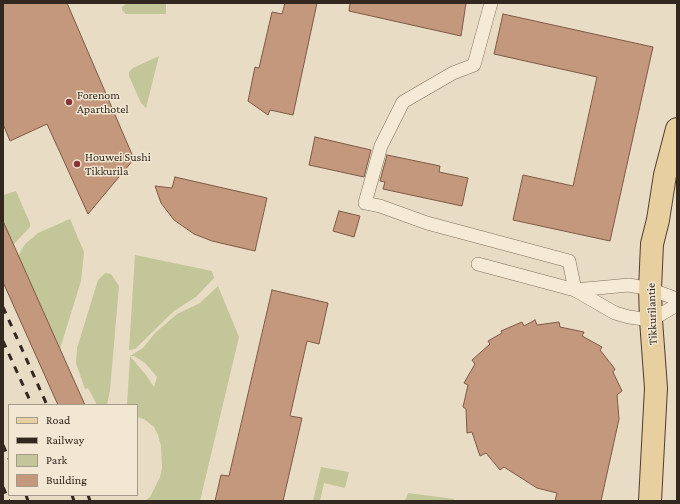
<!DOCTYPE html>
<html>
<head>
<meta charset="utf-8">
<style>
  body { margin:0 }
  #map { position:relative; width:680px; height:504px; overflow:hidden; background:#e9dcc4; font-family:"Crimson Pro",serif }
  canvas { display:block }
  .frame { position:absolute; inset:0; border:4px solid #33281f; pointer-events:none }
  .legend { position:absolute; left:8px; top:404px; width:130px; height:92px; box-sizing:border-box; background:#f1e7d2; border:1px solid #a59b8a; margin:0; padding:5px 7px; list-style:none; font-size:12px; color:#33281f }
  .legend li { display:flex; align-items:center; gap:8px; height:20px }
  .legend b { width:20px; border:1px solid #a59b8a }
</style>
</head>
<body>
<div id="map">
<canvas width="680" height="504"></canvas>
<div class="frame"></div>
<ul class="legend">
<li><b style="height:5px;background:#e8cf9f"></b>Road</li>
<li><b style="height:5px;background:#33281f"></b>Railway</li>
<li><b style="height:11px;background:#c2c699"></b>Park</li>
<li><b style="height:11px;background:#c3987d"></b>Building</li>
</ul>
</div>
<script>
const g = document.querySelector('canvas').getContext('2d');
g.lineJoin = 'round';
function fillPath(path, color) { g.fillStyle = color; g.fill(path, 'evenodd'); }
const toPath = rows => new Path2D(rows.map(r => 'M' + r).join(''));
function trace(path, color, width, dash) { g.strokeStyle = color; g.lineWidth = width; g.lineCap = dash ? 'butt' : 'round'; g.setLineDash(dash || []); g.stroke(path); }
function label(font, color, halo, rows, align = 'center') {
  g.font = font + ' "Crimson Pro",serif'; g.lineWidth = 3; g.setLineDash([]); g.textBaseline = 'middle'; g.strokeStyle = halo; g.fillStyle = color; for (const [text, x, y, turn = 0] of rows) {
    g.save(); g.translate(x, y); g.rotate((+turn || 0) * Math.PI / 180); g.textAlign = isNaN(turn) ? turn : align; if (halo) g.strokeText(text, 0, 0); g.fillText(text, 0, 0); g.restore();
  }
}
fillPath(toPath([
  [127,3,166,3,166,14,126,14,122,10,122,7],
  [159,56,146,108,141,103,129,76,129,72,133,68],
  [16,191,30,223,30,227,13,245,3,221,3,195],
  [70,219,84,252,81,281,60,349,18,256,25,244,38,233],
  [135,255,212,271,214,278,196,297,174,311,135,349,129,350],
  [105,273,111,274,119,286,110,390,107,405,97,405,88,388,85,389,76,363,77,348,98,280],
  [218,286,239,337,200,501,145,501,150,497,160,477,162,468,161,446,158,435,154,427,144,419,137,417,137,405,127,405,130,356,143,348,155,333,177,314,200,303],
  [130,356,134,356,145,363,157,377,154,387,146,375],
  [321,467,349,472,345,488,324,483,320,501,313,501],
  [408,493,454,499,453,501,405,501]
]), '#c2c699');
const building = toPath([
  [3,3,67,3,134,159,88,214,47,124,10,141,3,124,3,3],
  [285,3,317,3,293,115,270,110,268,115,248,101,255,67,259,68,272,12,282,14,285,3],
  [350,3,466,3,461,36,349,11,350,3],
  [503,14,653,47,610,241,513,220,523,175,573,186,597,77,494,54,503,14],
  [315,137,371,150,364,177,309,165,315,137],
  [387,155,440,166,439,172,468,178,462,206,383,189,385,182,380,181,387,155],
  [175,177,267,198,255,251,212,241,194,234,174,220,161,203,155,186,172,188,175,177],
  [339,211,360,216,354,237,333,231,339,211],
  [3,221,60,349,85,405,58,405,3,282,3,221],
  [272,290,328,303,319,344,307,341,290,416,302,418,283,501,215,501,221,475,229,476,272,290],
  [535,320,537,325,559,322,560,327,584,332,582,336,602,347,600,350,615,369,613,372,622,391,617,395,619,419,601,501,555,501,557,493,537,488,504,467,500,470,486,453,480,456,472,432,467,433,466,409,463,407,468,385,464,383,475,364,472,360,490,344,488,341,502,333,501,331,522,322,524,326,535,320]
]);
fillPath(building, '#c3987d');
trace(building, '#7e5945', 1);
const service = toPath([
  [491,3,474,65,453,73,403,102,381,146,365,203,380,206,427,223,569,261,575,290],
  [478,264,575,290,615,313,629,317,651,320,677,305],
  [575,290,629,285,650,289,677,299]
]);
const primary = toPath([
  [650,501,656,388,651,320,650,289,652,244,658,220,665,175,677,129]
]);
trace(service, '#816e5c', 14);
trace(primary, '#4f3d30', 24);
trace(service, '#f5ead6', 13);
trace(primary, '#e8cf9f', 22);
trace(toPath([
  [3,307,47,405],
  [3,341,32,405],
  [3,445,9,459],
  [3,487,9,501],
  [26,495,28,501],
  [72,495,74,501],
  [88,495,90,501]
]), '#33281f', 3, [7, 7]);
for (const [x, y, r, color] of [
  [69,102,4,"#8a3337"],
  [77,164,4,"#8a3337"]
]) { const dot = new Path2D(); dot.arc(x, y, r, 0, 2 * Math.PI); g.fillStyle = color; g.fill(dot); trace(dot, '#f1e7d2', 1.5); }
label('12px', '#33281f', '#f1e7d2', [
  ["Forenom",77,95],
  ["Aparthotel",77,109],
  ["Houwei Sushi",85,157],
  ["Tikkurila",85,171]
], 'left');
label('12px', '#33281f', '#f1e7d2', [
  ["Tikkurilantie",652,314,-92]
]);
</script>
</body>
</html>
